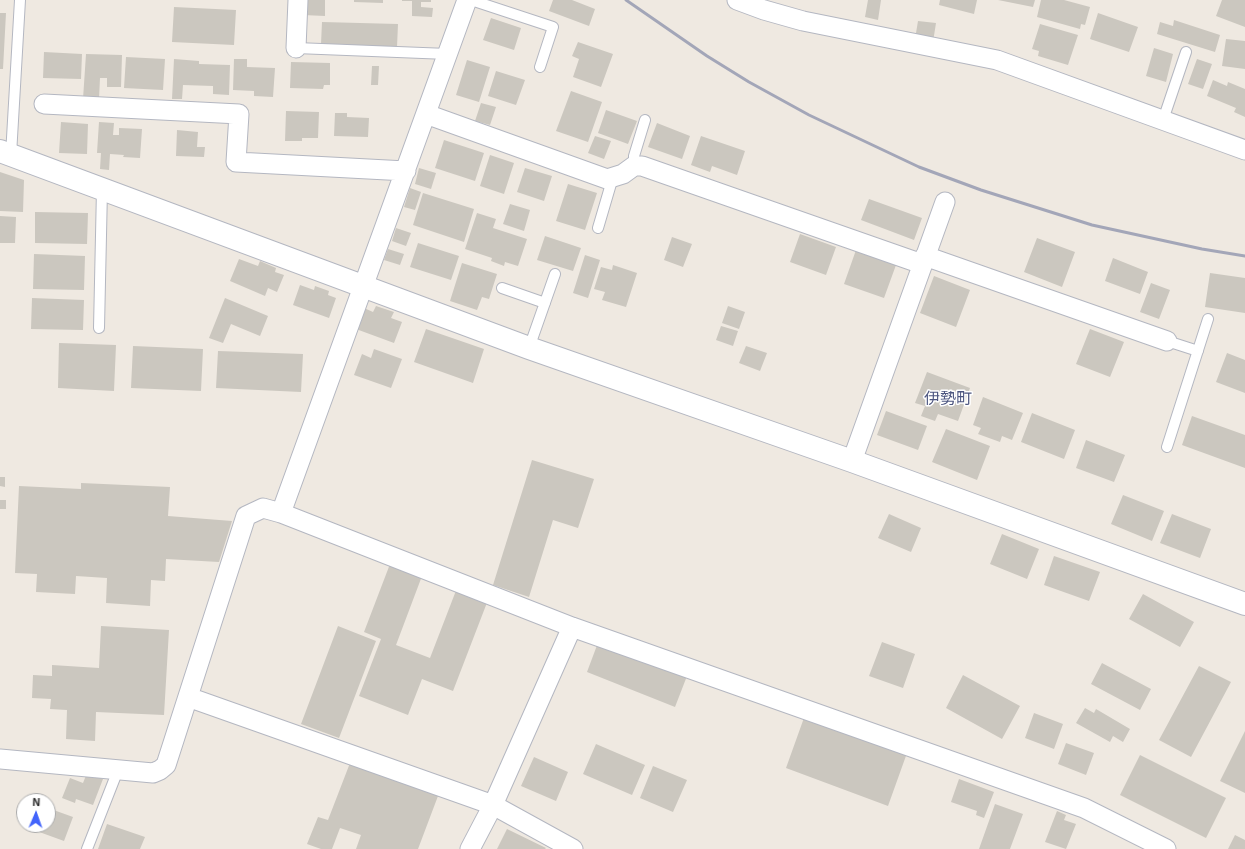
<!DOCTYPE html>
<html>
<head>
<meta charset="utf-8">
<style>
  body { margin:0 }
  #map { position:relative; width:1245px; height:849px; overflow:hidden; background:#efe9e1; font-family:"Exo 2",sans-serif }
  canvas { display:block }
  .north { position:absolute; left:16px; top:793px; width:40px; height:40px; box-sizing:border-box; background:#fff; border:1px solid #ababab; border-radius:50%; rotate:2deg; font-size:11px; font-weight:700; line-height:16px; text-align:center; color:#2e2e2e }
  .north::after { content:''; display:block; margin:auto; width:14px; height:18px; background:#4264fb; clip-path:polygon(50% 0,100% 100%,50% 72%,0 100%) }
</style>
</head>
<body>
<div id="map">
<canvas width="1245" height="849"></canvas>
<div class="north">N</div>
</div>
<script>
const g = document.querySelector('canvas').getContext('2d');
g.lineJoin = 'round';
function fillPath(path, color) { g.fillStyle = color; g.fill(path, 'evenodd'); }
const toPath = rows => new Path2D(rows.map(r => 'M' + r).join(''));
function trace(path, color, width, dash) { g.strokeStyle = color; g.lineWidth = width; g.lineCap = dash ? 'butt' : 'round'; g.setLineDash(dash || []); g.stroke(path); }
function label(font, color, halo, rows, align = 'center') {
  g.font = font + ' "Exo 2","Noto Sans JP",sans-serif'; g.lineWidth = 3; g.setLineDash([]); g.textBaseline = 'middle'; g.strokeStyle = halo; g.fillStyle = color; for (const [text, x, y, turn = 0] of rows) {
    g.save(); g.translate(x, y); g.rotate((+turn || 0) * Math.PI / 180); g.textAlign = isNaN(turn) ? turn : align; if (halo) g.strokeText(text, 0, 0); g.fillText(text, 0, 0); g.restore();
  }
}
fillPath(toPath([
  [304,0,325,0,325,16,303,15],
  [354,0,383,0,383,3,354,2],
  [402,0,431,0,431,2,421,2,421,7,433,8,432,17,412,16,412,1,402,1],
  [553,0,572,0,595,9,589,26,549,11],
  [868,0,881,0,878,20,865,17],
  [940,0,977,0,974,14,939,5],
  [998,0,1035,0,1033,7],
  [1041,0,1064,0,1090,7,1085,25,1081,24,1080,29,1037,17],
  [1222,0,1245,0,1245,27,1216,16],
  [174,7,236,10,234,45,172,42],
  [0,13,6,13,3,69,0,69],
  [1098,13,1138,27,1129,52,1090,39],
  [491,18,521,28,514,50,483,40],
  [1174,20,1220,35,1215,52,1157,34,1160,22,1173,26],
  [918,21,936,23,933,42,915,39],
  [322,22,398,24,397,47,321,44],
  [1040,24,1078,35,1068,65,1038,56,1039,51,1032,49],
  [1226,39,1245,41,1245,69,1222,66],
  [578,42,613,54,601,87,573,77,579,59,572,56],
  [1154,48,1173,54,1166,82,1146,76],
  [44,52,82,54,81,79,43,78],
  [86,54,122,55,121,87,107,87,107,78,100,78,99,99,83,99],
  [126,57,165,59,163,90,124,88],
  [174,59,199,61,199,64,230,65,229,95,213,94,213,86,183,85,182,99,172,99],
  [234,59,247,59,247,67,275,68,273,97,254,96,254,91,233,90],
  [1197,59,1212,64,1203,89,1188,84],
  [467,60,490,67,479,102,456,95],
  [291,62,330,63,330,85,324,85,323,89,290,88],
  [372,66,379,66,378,85,371,85],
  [496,71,525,80,516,105,488,96],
  [1213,80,1227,86,1228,82,1245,89,1245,117,1234,112,1236,108,1207,96],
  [571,91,602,102,588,142,556,131],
  [481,103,496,107,490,125,475,121],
  [606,110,637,121,628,144,598,133],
  [286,111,319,112,318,138,302,138,302,141,285,141],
  [335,113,347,113,347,117,369,118,368,137,334,136],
  [61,122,88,124,87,154,59,153],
  [99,122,114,123,113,135,119,135,119,128,142,129,140,158,123,157,124,155,110,154,109,170,100,169,101,153,97,153],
  [657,123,690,136,682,159,648,147],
  [177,130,198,132,197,147,205,147,204,157,176,156],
  [595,136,611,141,604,159,588,153],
  [701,136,745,151,737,175,712,166,710,172,691,165],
  [444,140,484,153,475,181,435,168],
  [490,155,514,163,504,194,480,186],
  [419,168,436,173,431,189,415,184],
  [525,168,552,176,544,201,517,192],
  [0,172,24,180,23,212,0,211],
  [568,184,597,193,585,230,556,221],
  [410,188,421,192,415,210,404,207],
  [423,193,474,209,464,242,413,225],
  [869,199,922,218,914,240,861,220],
  [510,204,530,210,524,231,503,224],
  [35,212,88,213,87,244,35,243],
  [477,213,496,219,493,228,527,239,518,266,505,262,504,266,491,261,492,258,465,249],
  [0,216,16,217,15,243,0,243],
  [396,228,411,233,406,246,392,241],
  [800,234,836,247,826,275,790,262],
  [545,236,581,248,573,271,537,260],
  [672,237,692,244,683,267,664,260],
  [1037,238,1075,252,1062,287,1024,272],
  [418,243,459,256,451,280,410,267],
  [388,249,404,254,400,265,384,260],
  [856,250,896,265,884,298,844,284],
  [34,254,85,256,84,290,33,289],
  [585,255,600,260,588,298,573,293],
  [1113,258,1148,272,1140,294,1105,281],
  [239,259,258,266,260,261,276,268,275,272,284,275,277,292,268,288,265,296,230,281],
  [462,263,497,274,489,299,482,297,477,310,450,301],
  [613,265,637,273,626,307,602,300,605,292,594,289,601,267,612,270],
  [1210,273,1245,278,1245,313,1205,307],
  [934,276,970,290,956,327,920,313],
  [1151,283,1170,290,1159,319,1140,312],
  [300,285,314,290,315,286,329,291,328,295,336,298,329,318,293,305],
  [32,298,84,300,83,330,31,329],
  [225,298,268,316,260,336,231,324,223,343,209,338],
  [376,306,394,312,391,318,402,322,394,343,356,329,364,308,373,312],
  [728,306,745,312,739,329,722,323],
  [721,326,738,331,733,346,716,340],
  [426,329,484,349,473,383,414,362],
  [1090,329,1124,342,1110,377,1076,364],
  [59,343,116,345,114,391,58,388],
  [133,346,203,349,201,391,131,388],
  [746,346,767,353,760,371,739,363],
  [374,349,402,359,391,388,354,375,362,354,371,358],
  [218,351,303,354,301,392,216,388],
  [1227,353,1245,360,1245,393,1216,382],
  [927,372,970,388,958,421,938,414,935,421,921,416,925,406,915,403],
  [983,397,1023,413,1012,440,1002,436,1000,442,978,434,981,428,973,425],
  [886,411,927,426,918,450,877,435],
  [1032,413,1075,430,1064,459,1021,442],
  [1192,416,1245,435,1245,468,1182,445],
  [946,429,990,446,977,480,932,462],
  [1086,440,1125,455,1114,482,1076,468],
  [532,460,594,479,578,528,553,520,529,597,493,585],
  [0,477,5,477,5,487,0,486],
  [81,483,170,487,168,516,232,521,219,562,166,559,165,581,151,580,150,606,106,603,107,578,76,576,75,594,36,592,37,574,15,573,19,486,81,489],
  [1123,495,1164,511,1152,541,1111,524],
  [0,500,6,500,6,509,0,509],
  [889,514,921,528,911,552,878,538],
  [1172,514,1211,529,1200,558,1160,543],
  [1002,534,1039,549,1027,579,990,564],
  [1054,556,1100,572,1089,601,1044,585],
  [390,564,422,576,396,645,430,658,457,588,488,600,453,691,422,679,408,715,359,696,381,639,364,632],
  [1143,594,1194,622,1180,647,1129,619],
  [101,626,169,630,164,715,96,712,95,741,66,739,67,710,50,709,51,699,32,698,33,675,52,676,52,665,99,668],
  [338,626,376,641,339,738,301,724],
  [599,640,687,676,675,707,587,672],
  [882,642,915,654,903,688,869,676],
  [1102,663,1151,689,1140,710,1091,684],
  [1199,666,1231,682,1191,757,1159,740],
  [963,675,1020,706,1002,739,946,708],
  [1085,708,1094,713,1096,709,1130,729,1123,742,1113,736,1110,742,1076,723],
  [1034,713,1063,724,1054,749,1025,738],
  [805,715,907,753,888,806,786,768],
  [1245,731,1245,793,1220,781],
  [1066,743,1094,753,1086,775,1058,764],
  [596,744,645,765,632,795,583,774],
  [1140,755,1226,798,1206,838,1120,795],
  [534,757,568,772,556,801,521,786],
  [350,763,438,796,418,849,356,849,361,835,340,828,332,849,321,849,307,844,318,817,328,820],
  [653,766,687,780,673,812,640,798],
  [87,773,103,779,93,805,76,799,75,803,62,798,70,778,83,783],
  [959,779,994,792,984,818,976,815,977,811,951,802],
  [995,804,1023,814,1010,849,979,849],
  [48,808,73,817,64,841,31,829,32,825,48,825],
  [1057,811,1066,815,1064,820,1076,824,1066,849,1045,842],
  [107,824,145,837,140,849,98,849],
  [507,829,546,848,545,849,497,849],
  [1235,835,1245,840,1245,849,1228,849]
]), '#cbc7bf');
const lane = toPath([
  [471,0,553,27,540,67],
  [296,48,448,54],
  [1163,120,1186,52],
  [11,155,20,0],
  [634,166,634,156,645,120],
  [598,228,613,177],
  [502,288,545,303],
  [99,328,102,189],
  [1167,341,1198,351],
  [529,348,555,274],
  [1167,447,1208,319],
  [87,849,118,770]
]);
const street = toPath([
  [737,0,764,10,803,21,997,60,1245,150],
  [296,48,298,0],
  [44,104,239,114,236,162,406,171],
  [426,114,607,179,623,174,634,166,642,166,922,264],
  [925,256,1167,341],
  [852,461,945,202],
  [281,513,467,0],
  [188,697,493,805,573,849],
  [0,759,153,773,160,770,166,765,246,516,263,508,281,513,572,627,1084,808,1166,849],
  [470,849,493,805,572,627]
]);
const secondary = toPath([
  [0,151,529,348,852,461,1245,604]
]);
trace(lane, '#b4b7c1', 12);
trace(street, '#b4b7c1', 21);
trace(secondary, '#b4b7c1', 24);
trace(lane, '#fff', 10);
trace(street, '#fff', 19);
trace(secondary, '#fff', 22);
trace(toPath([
  [626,0,707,56,749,82,809,115,919,167,981,190,1092,225,1202,249,1245,256]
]), '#a3a6b8', 3);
label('16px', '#4d5680', '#fff', [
  ["伊勢町",948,399]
]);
</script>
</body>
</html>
